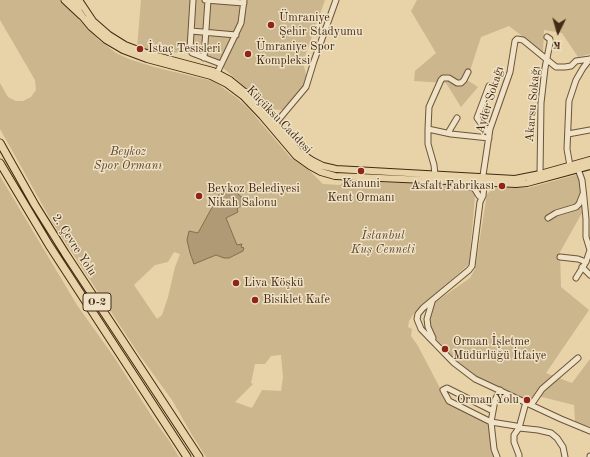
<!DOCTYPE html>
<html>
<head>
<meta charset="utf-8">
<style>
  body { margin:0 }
  #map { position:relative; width:590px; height:457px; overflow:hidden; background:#e7d3a7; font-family:"Old Standard TT",serif }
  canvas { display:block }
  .north { position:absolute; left:538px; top:12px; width:40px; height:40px; -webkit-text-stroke:3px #efe2c6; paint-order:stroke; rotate:185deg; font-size:11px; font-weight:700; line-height:16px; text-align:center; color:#442913 }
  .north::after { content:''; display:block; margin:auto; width:14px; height:18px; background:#442913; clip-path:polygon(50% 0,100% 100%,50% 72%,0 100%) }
</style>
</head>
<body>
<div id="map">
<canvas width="590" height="457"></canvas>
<div class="north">K</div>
</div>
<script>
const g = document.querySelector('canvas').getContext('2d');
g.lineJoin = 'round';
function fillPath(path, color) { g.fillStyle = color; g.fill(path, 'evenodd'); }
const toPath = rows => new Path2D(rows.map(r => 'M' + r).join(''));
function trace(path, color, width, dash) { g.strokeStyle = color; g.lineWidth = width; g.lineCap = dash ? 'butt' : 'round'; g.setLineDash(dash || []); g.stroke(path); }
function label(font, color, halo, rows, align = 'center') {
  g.font = font + ' "Old Standard TT",serif'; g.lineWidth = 3; g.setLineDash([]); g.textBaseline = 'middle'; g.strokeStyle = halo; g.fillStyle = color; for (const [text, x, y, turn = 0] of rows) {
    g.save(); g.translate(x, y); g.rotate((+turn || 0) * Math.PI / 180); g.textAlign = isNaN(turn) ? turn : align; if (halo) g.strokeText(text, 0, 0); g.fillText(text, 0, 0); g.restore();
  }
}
fillPath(toPath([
  [0,0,60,0,99,40,116,53,129,59,154,67,212,81,219,85,237,98,249,109,290,157,311,172,323,184,340,185,345,181,437,184,472,190,475,192,475,196,469,264,415,312,409,321,408,327,412,329,411,336,418,346,441,390,440,392,444,399,448,403,488,422,495,457,206,457,192,435,172,400,138,353,52,222,0,129,0,83,8,97,16,101,23,101,31,97,36,90,35,80,0,20],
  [221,191,244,203,237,209,238,212,226,218,237,245,241,247,220,257,216,255,189,231,198,233],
  [174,252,180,254,175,267,168,297,162,315,157,319,134,285,155,265,168,262],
  [281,355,283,377,281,391,262,390,252,408,235,402,253,384,251,383,255,364,265,364,271,356],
  [141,0,325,0,303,62,307,79,301,91,283,110,270,109,221,66,191,55,189,51,186,53,146,51,137,48],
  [417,0,590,0,590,54,578,57,562,33,544,30,543,52,509,26,481,37,467,80,478,87,461,107,446,83,414,81,415,71,436,53,411,11],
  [579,174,582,213,560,252,561,287,589,310,546,373,572,383,590,359,590,427,575,422,574,405,534,395,528,403,472,375,447,352,432,334,429,316,434,303,470,278,475,269,487,194,494,188,528,188],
  [0,176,77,305,114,357,153,418,170,442,179,457,0,457]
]), '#cbb68e');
const water = toPath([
  [226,188,232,189,245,200,244,203,237,209,238,212,226,218,237,245,242,244,241,247,244,248,243,251,229,258,224,258,216,255,194,264,190,253,187,240,189,231,198,233,221,191,226,188]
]);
fillPath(water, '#b09975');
trace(water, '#856c4e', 1);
const minor = toPath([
  [193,0,190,49,192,53,221,64],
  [205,0,244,3],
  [191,31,236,35],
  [204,58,208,0],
  [590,59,576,61,571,66,565,67,556,67,523,40,517,39,515,41,510,72,490,129,482,182,484,185,483,196,480,202,472,266,469,270,423,308,418,314,417,319,421,329,454,363,475,379,561,419,590,431],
  [217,73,241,23,244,0],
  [489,86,477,118,489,134],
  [275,124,306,87,314,61,336,0],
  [428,129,429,107,441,80,443,78,449,78,457,83,461,83,464,80,468,72],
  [448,133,457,118],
  [568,134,590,130],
  [570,166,567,149,569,101,576,80,583,68,590,59],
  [540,174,541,103,545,68,550,43,550,39,547,37],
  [435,175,434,165,428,144,428,129,451,134,489,138],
  [452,183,474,188,479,196],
  [548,218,556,213,576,207,579,204,583,194],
  [560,257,578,259,586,262],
  [582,267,590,275],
  [576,278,586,262,590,250,586,237,586,219,584,198,582,180,578,169],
  [432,302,427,319,428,327,433,338],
  [500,390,495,400,493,411,447,388,443,390,449,401,491,422,516,426,519,428,538,430,551,433,557,438,563,447,565,457],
  [531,405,542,389,578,358],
  [493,411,491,422,494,449,497,457],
  [519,457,519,455,514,442,514,435,519,428,526,402],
  [590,457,590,456]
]);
const major = toPath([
  [73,0,81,15,91,27,106,40,123,50,147,59,211,76,227,84,243,96,262,116,296,156,310,166,321,172,335,176,516,184,527,183,590,166],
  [79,0,93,21,109,35,125,45,149,54,213,71,230,80,246,93,266,112,299,152,313,161,323,166,336,169,515,179,540,174,590,160]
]);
const highway = toPath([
  [65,0,81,15],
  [0,143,35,205,65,253,199,457],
  [0,163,49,245,187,457]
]);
trace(minor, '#6d5438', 7);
trace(major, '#442913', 8);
trace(highway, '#442913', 9);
trace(minor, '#efe2c6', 5);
trace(major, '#e7d3a7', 6);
trace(highway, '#e7d3a7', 7);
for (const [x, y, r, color] of [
  [271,25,4,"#8f2418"],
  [140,49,4,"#8f2418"],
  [248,54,4,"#8f2418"],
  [361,171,4,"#8f2418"],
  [502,186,4,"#8f2418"],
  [199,196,4,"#8f2418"],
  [236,283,4,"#8f2418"],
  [255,300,4,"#8f2418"],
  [445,349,4,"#8f2418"],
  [527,400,4,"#8f2418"]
]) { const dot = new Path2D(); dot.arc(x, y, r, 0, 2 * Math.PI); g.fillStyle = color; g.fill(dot); trace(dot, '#efe2c6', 1.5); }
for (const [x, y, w] of [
  [97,302,28]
]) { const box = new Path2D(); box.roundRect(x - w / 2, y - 9, w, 18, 3); g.fillStyle = '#efe2c6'; g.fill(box); trace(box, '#442913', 1); }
label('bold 11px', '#442913', null, [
  ["O-2",97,302]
]);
label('12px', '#442913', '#efe2c6', [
  ["Ümraniye",279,18],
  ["Şehir Stadyumu",279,32],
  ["Ümraniye Spor",256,47],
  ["Kompleksi",256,61],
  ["İstaç Tesisleri",148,49],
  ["Kanuni",361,184,"center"],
  ["Kent Ormanı",361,198,"center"],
  ["Asfalt Fabrikası",494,186,"right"],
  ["Beykoz Belediyesi",207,189],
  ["Nikah Salonu",207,203],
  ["Liva Köşkü",244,283],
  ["Bisiklet Kafe",263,300],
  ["Orman İşletme",453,342],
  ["Müdürlüğü İtfaiye",453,356],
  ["Orman Yolu",519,400,"right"]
], 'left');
label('12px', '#442913', '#efe2c6', [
  ["Ayder Sokağı",490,100,-73],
  ["Akarsu Sokağı",533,104,-85],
  ["Küçüksu Caddesi",279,120,46],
  ["2. Çevre Yolu",74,245,57]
]);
label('italic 12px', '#5f452c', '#efe2c6', [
  ["Beykoz",128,152],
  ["Spor Ormanı",128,166],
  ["İstanbul",383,236],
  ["Kuş Cenneti",383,250]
]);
</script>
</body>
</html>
